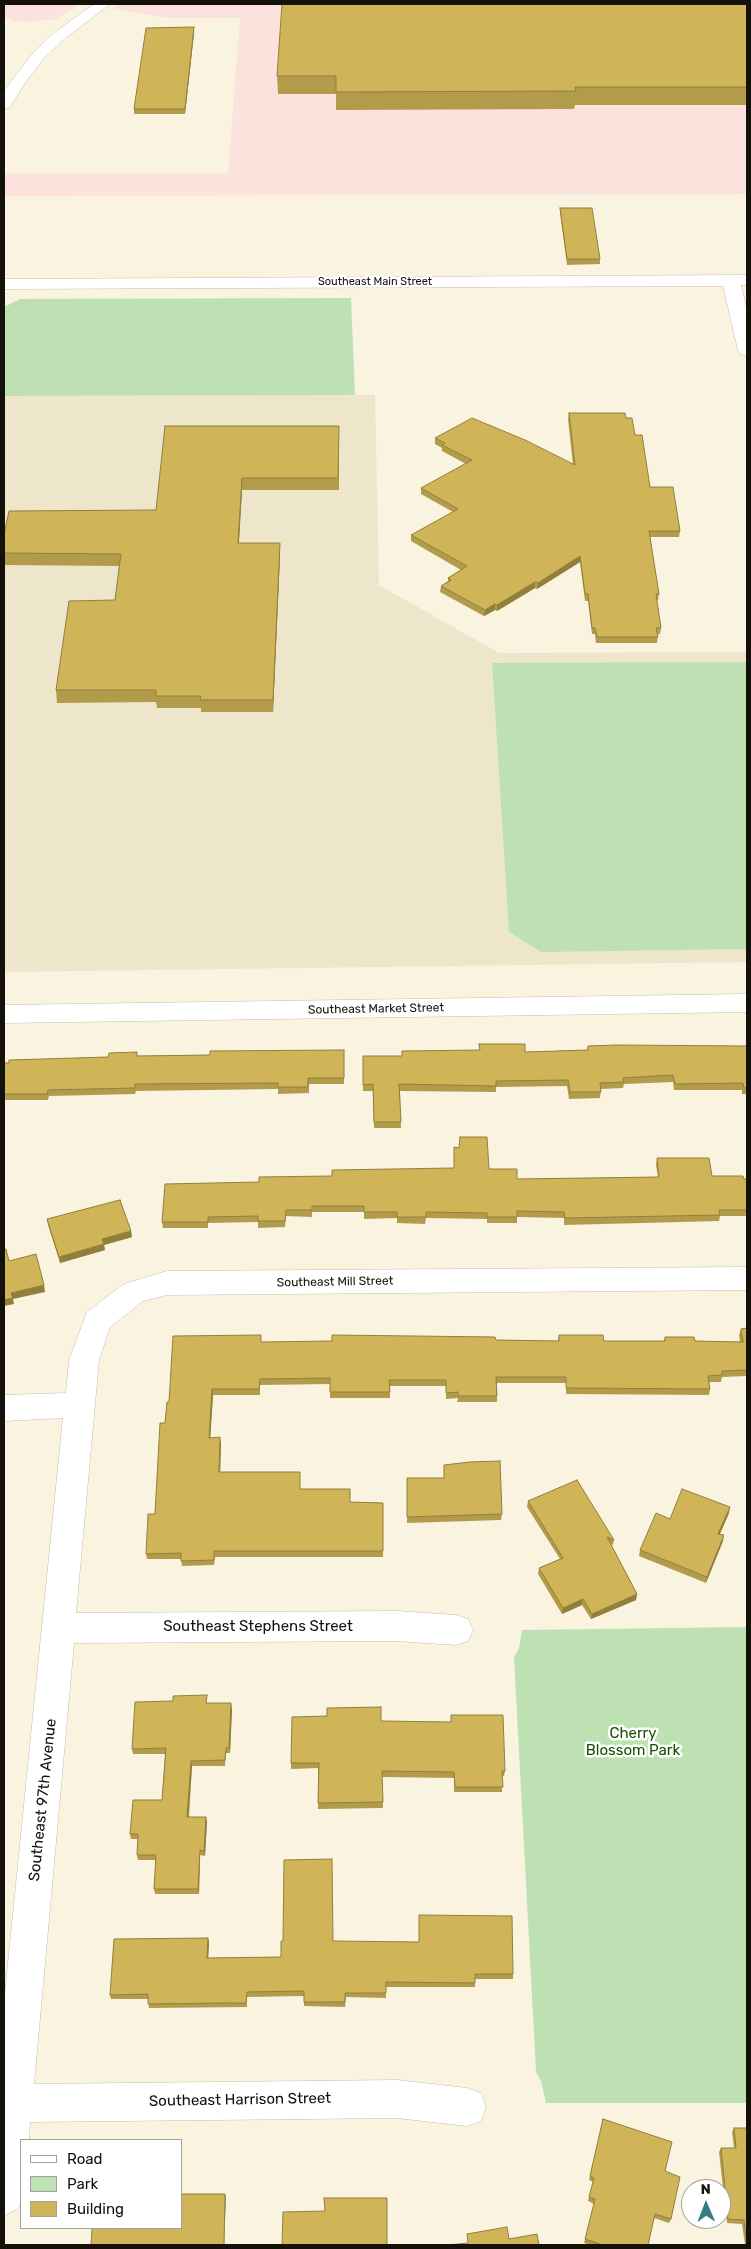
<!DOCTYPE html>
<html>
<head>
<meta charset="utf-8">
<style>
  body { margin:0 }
  #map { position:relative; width:751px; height:2249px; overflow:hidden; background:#f9f3df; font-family:Rubik,sans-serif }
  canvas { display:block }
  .frame { position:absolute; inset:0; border:5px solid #13110a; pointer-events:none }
  .legend { position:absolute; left:20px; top:2139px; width:162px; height:90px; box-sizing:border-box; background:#fff; border:1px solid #a1a09d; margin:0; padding:6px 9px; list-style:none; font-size:15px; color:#13110a }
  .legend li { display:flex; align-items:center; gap:10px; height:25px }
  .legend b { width:25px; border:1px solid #a1a09d }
  .north { position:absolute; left:681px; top:2179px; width:50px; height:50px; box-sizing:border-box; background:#fff; border:1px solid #a1a09d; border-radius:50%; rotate:359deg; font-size:14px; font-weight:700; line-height:20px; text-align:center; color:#13110a }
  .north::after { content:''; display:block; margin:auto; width:18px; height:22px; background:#357e82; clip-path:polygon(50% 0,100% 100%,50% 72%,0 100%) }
</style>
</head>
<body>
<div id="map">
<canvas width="751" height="2249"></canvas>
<div class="frame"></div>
<ul class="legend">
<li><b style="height:6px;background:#fff"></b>Road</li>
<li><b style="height:14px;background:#bee1b4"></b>Park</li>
<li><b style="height:14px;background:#cfb558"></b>Building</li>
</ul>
<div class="north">N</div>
</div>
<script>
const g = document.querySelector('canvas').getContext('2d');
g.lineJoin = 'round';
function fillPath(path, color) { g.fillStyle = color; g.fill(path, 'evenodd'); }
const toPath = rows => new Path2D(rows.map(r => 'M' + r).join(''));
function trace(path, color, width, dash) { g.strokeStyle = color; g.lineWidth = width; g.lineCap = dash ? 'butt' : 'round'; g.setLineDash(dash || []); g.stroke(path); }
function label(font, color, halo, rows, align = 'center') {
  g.font = font + ' Rubik,sans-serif'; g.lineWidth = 5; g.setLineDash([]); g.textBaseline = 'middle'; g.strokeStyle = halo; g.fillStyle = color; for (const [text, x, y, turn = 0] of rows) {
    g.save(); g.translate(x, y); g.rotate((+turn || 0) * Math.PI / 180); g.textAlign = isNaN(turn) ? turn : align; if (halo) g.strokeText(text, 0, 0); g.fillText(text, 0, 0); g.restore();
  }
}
fillPath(toPath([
  [4,4,79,4,56,19,30,22,15,21,6,18,4,15],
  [121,4,747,4,747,194,4,196,4,174,228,173,240,18,167,18,112,9]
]), '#fce2dd');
fillPath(toPath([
  [375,395,379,585,499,653,747,652,747,962,4,972,4,396]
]), '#eee6cb');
fillPath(toPath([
  [351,298,355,395,4,396,4,307,20,299],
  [747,662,747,949,541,952,509,932,492,663],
  [747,1627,747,2103,546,2103,541,2081,536,2072,514,1657,519,1648,522,1630]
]), '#bee1b4');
const minor = toPath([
  [94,4,110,4,64,39,43,59,25,83,10,107,4,109,4,91,33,53,54,33,94,4],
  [747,275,747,285,741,285,747,311,747,356,740,354,738,350,723,286,4,289,4,279,747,275],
  [747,994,747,1012,4,1023,4,1005,747,994],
  [747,1267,747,1290,167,1295,143,1301,110,1327,99,1360,76,1613,397,1611,456,1615,468,1619,473,1630,468,1641,456,1645,397,1641,74,1643,34,2084,397,2080,467,2088,481,2093,486,2107,481,2121,467,2126,397,2118,30,2122,29,2140,21,2140,21,2201,18,2209,4,2215,4,2003,63,1418,4,1421,4,1395,66,1393,69,1360,87,1312,124,1284,167,1271,747,1267]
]);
trace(minor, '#c4beab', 1);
fillPath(minor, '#fff');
fillPath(toPath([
  [747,4,747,105,575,105,574,109,336,110,336,94,278,94,277,76],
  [194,27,194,33,185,114,134,114,134,109],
  [560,208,600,259,600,264,567,265,560,213],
  [569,413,626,418,635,435,650,487,680,531,679,537,650,537,659,594,658,600,657,600,661,628,660,634,658,634,657,643,596,643,595,634,592,634,588,601,585,601,580,562,537,589,535,588,497,611,495,610,484,616,440,592,441,586,448,581,448,578,461,570,411,541,411,535,453,512,421,494,421,488,466,464,442,451,442,448,435,444,435,438,573,465,568,419],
  [339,426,339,490,242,490,239,543,280,555,273,712,201,712,201,708,157,708,156,702,57,703,56,690,115,600,119,566,4,565,4,535,156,510],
  [479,1044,525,1052,587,1050,588,1046,747,1046,747,1094,742,1094,742,1090,674,1090,673,1082,624,1084,623,1088,601,1089,600,1098,569,1099,567,1086,496,1087,496,1092,400,1091,401,1128,374,1128,373,1091,363,1091,363,1056,402,1056,479,1050],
  [344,1050,344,1084,309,1084,309,1093,278,1094,278,1089,136,1091,135,1094,49,1096,48,1100,4,1100,4,1063,108,1057,137,1052,137,1056,210,1055],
  [657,1158,712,1176,747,1179,747,1216,720,1216,719,1221,564,1225,564,1218,517,1217,517,1223,487,1223,487,1219,426,1218,425,1224,397,1223,397,1218,364,1219,364,1212,312,1212,312,1217,286,1216,285,1227,258,1228,258,1222,208,1223,208,1228,163,1228,162,1222,259,1182,332,1176,489,1169,517,1179,658,1177,656,1165],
  [47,1219,131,1231,132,1237,104,1245,105,1250,60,1263,48,1225],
  [747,1328,747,1376,722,1377,721,1382,709,1382,710,1389,709,1395,566,1394,566,1383,497,1383,497,1402,457,1402,458,1398,446,1399,446,1386,390,1386,390,1398,330,1398,330,1384,260,1385,260,1395,213,1395,210,1437,221,1443,220,1472,300,1489,350,1502,383,1503,383,1557,215,1557,214,1565,182,1566,181,1559,147,1559,146,1554,155,1514,165,1423,169,1402,262,1342,496,1340,558,1341,559,1335,604,1341,664,1341,665,1337,695,1341,740,1342,739,1335,741,1329],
  [747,1442,747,1459,746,1448],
  [407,1478,444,1478,502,1514,501,1520,407,1523],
  [528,1501,614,1540,613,1545,611,1544,637,1594,636,1600,591,1619,582,1605,562,1614,538,1574,539,1568,560,1559,527,1507],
  [729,1513,720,1534,723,1541,706,1583,639,1556,640,1550,670,1519],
  [207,1703,232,1709,230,1753,226,1753,225,1766,192,1766,189,1817,206,1817,207,1822,205,1856,200,1855,199,1894,155,1894,154,1889,156,1860,138,1860,137,1855,138,1839,131,1839,130,1834,162,1800,165,1754,133,1754,132,1749],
  [381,1721,505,1771,504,1776,502,1776,502,1792,454,1792,454,1778,382,1777,383,1808,318,1809,318,1768,291,1769,291,1763],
  [208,1938,209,1943,208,1958,281,1957,333,1941,513,1974,513,1979,475,1979,475,1987,386,1987,386,1998,346,1997,345,2007,304,2006,304,1996,247,1997,247,2007,149,2008,148,1999,111,1999,110,1995],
  [603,2119,665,2171,671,2219,669,2223,654,2218,648,2245,591,2245,584,2243,594,2204,588,2201,593,2182,589,2180],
  [734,2128,747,2245,745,2245,742,2224,727,2223,719,2152,721,2148,734,2148,732,2132]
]), '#b29c4c');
fillPath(toPath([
  [194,27,194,33,185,114,185,109],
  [242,478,242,490,238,555,238,543],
  [280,543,280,555,273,712,273,700],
  [580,556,580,562,537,589,538,583],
  [535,582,535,588,497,611,497,605],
  [495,604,495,610,484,616,485,610],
  [131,1231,132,1237,104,1245,105,1250,60,1263,59,1257,102,1239],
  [44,1285,45,1292,13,1299,14,1304,4,1306,4,1300,11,1293],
  [212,1389,213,1395,210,1443,209,1438],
  [220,1437,221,1443,220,1478,219,1472],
  [730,1507,729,1513,717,1540,718,1534],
  [724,1535,723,1541,706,1583,707,1577],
  [637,1594,636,1600,591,1619,592,1614],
  [583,1599,582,1605,562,1614,563,1608],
  [231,1703,232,1709,230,1753,229,1747],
  [191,1761,192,1766,188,1822,187,1817],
  [206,1817,207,1822,205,1856,204,1851],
  [200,1850,200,1855,199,1894,198,1889],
  [208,1938,209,1943,208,1963,207,1958],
  [225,2194,226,2198,224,2245]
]), '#917f3e');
const building = toPath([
  [282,4,747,4,747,87,575,87,576,91,336,92,336,76,277,76,282,4],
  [194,27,185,109,134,109,146,28,194,27],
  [560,208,592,208,600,259,567,259,560,208],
  [569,413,625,413,626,418,632,418,635,435,642,435,650,487,673,487,680,531,649,531,659,594,656,594,661,628,656,628,658,637,597,637,595,628,592,628,588,594,585,594,580,556,538,583,535,582,497,605,495,604,485,610,441,586,451,580,448,578,467,566,411,535,458,509,421,488,472,460,442,445,445,443,435,438,472,418,525,440,575,465,569,413],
  [165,426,339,426,338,478,242,478,238,543,280,543,273,700,200,700,201,696,156,696,156,690,56,690,69,601,115,600,121,554,4,553,4,535,9,511,156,510,165,426],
  [479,1044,525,1044,525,1052,588,1050,588,1046,616,1045,747,1046,747,1088,744,1088,743,1083,675,1084,673,1075,623,1078,624,1082,600,1083,601,1092,570,1092,568,1080,496,1081,496,1086,399,1084,401,1122,374,1122,373,1084,363,1085,363,1056,402,1056,402,1051,480,1050,479,1044],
  [344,1050,344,1078,308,1078,308,1087,278,1087,278,1083,135,1084,135,1088,48,1090,47,1094,4,1094,4,1063,9,1063,9,1060,108,1057,109,1053,137,1052,137,1056,210,1055,210,1051,344,1050],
  [460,1137,487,1137,489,1169,517,1169,517,1179,659,1177,657,1158,709,1158,712,1176,743,1176,744,1179,747,1179,747,1210,719,1210,720,1215,565,1218,564,1212,517,1211,517,1217,487,1217,487,1213,426,1212,426,1217,397,1217,397,1212,364,1212,364,1206,312,1206,312,1210,286,1210,285,1221,258,1221,258,1216,208,1217,208,1222,162,1222,165,1184,259,1182,259,1177,332,1176,332,1170,454,1168,454,1147,459,1148,460,1137],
  [120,1200,131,1231,102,1239,104,1244,59,1257,47,1219,120,1200],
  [4,1249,6,1249,9,1261,36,1254,44,1285,11,1293,13,1298,4,1300,4,1249],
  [747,1328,747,1370,722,1371,722,1375,708,1376,710,1389,566,1388,566,1377,496,1377,497,1396,458,1396,458,1392,446,1393,446,1380,389,1380,390,1392,330,1392,330,1378,260,1379,259,1389,212,1389,209,1438,220,1437,219,1472,300,1472,300,1489,350,1489,350,1502,383,1503,383,1551,214,1551,214,1560,181,1561,181,1553,146,1554,148,1514,155,1514,160,1423,165,1423,167,1402,169,1402,173,1336,261,1335,261,1342,332,1341,332,1335,495,1337,496,1340,559,1341,559,1335,603,1335,604,1341,665,1341,665,1337,694,1337,695,1341,743,1342,741,1329,747,1328],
  [500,1461,502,1514,407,1517,407,1478,444,1478,444,1465,470,1462,500,1461],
  [577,1480,614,1540,607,1537,637,1594,592,1614,583,1599,563,1608,539,1568,563,1558,528,1501,577,1480],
  [682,1489,730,1507,718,1534,724,1535,707,1577,640,1550,656,1513,670,1519,682,1489],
  [207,1695,206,1703,231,1703,229,1747,226,1748,225,1760,191,1761,187,1817,206,1817,204,1851,200,1850,198,1889,154,1889,156,1855,137,1855,138,1834,130,1834,133,1800,162,1800,166,1748,132,1749,135,1702,173,1701,173,1696,207,1695],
  [381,1707,381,1721,451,1722,451,1715,503,1715,505,1771,502,1771,503,1787,455,1787,454,1772,382,1771,383,1802,318,1803,319,1763,291,1763,292,1717,327,1716,327,1708,381,1707],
  [332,1859,333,1941,419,1942,419,1915,512,1916,513,1974,475,1974,475,1983,386,1982,386,1993,345,1993,345,2002,304,2002,304,1991,247,1992,246,2003,222,2003,148,2004,148,1994,110,1995,114,1939,208,1938,207,1958,281,1957,281,1941,283,1941,284,1860,332,1859],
  [603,2119,672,2142,665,2171,680,2177,671,2219,655,2214,648,2245,603,2245,585,2239,595,2199,589,2197,594,2178,590,2176,603,2119],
  [734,2128,747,2128,747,2245,744,2220,728,2219,721,2148,736,2148,734,2128],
  [181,2194,225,2194,224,2245,91,2245,92,2228,181,2228,181,2194],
  [324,2198,387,2198,387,2245,282,2245,283,2212,325,2211,324,2198],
  [507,2227,509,2239,537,2234,539,2245,448,2245,468,2243,467,2234,507,2227]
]);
fillPath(building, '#cfb558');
trace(building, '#917f3e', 1);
label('11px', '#13110a', '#fff', [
  ["Southeast Main Street",375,282]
]);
label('12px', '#13110a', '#fff', [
  ["Southeast Market Street",376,1009,-1],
  ["Southeast Mill Street",335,1282,-1]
]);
label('15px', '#13110a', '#fff', [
  ["Southeast Stephens Street",258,1627],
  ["Southeast 97th Avenue",43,1800,-84],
  ["Southeast Harrison Street",240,2100,-1]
]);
label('15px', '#185003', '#fff', [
  ["Cherry",633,1734],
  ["Blossom Park",633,1751]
]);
</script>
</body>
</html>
